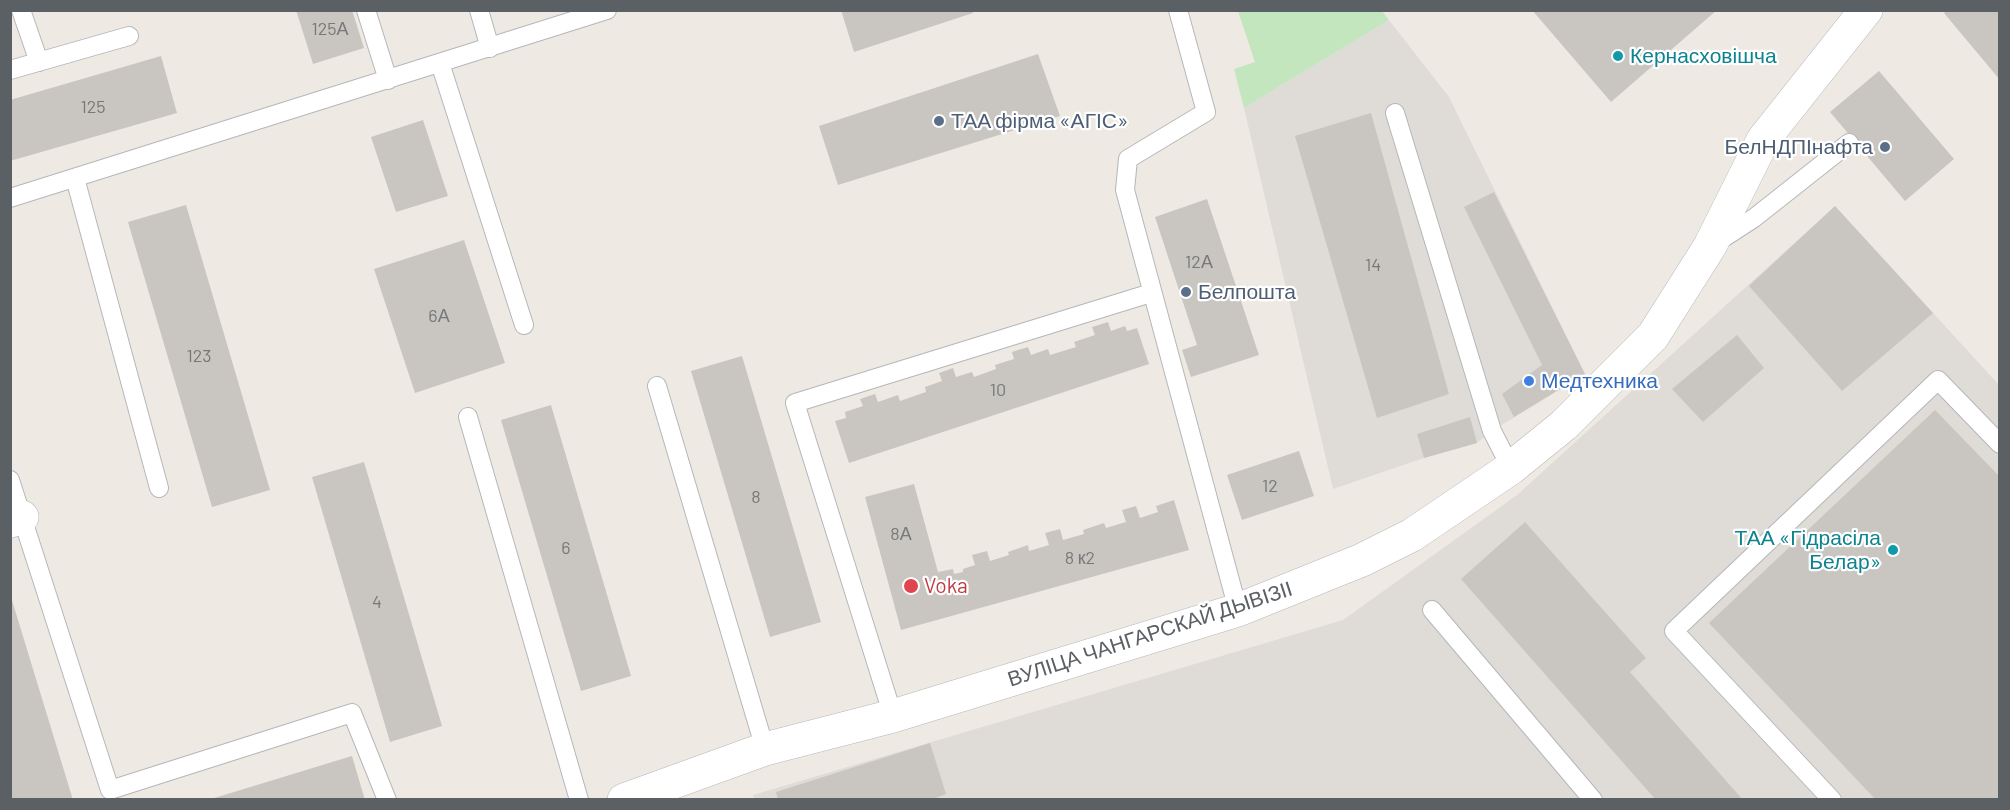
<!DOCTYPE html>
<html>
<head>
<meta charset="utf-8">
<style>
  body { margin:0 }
  #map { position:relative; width:2010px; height:810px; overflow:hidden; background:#eeeae3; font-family:Barlow,sans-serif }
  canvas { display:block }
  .frame { position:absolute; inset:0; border:12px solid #5b6064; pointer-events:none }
</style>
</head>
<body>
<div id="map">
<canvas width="2010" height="810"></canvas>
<div class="frame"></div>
</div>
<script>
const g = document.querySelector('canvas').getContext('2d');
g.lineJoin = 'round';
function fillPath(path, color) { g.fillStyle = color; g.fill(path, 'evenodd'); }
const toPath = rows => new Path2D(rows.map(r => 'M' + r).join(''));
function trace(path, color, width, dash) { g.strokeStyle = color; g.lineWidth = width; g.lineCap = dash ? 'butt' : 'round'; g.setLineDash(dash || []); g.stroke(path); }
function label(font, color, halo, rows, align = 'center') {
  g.font = font + ' Barlow,sans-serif'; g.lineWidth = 4.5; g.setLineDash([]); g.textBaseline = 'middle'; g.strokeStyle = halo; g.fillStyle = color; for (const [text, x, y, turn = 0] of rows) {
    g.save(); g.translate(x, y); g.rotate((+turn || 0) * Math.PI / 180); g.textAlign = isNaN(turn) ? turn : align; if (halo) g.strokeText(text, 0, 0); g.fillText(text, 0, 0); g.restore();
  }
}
fillPath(toPath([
  [1389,20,1449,97,1585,374,1492,431,1477,443,1424,458,1333,489,1244,108],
  [1835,206,1999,385,1999,799,754,800,753,795,1343,620,1517,495]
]), '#dfdcd7');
fillPath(toPath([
  [1238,11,1382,11,1389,20,1244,108,1234,69,1255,62]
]), '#c3e6bf');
fillPath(toPath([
  [296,10,352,10,364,48,313,64],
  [841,10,972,10,973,13,854,52],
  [1532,10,1717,10,1611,102],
  [1947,10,2000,10,2000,80,1944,13],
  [1038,54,1060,116,838,185,819,126],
  [161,56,177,113,10,161,10,100],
  [1879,71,1954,159,1905,201,1830,112],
  [1371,113,1449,394,1377,418,1295,136],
  [423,120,448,196,396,212,371,137],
  [1494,192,1585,374,1514,417,1502,394,1542,365,1464,207],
  [1207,199,1259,355,1191,377,1182,350,1197,345,1155,217],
  [186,205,270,490,212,507,128,222],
  [1835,206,1933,313,1842,391,1749,286],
  [464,240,505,363,415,393,374,269],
  [1108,322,1111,331,1125,326,1127,331,1137,328,1149,364,849,463,835,421,846,418,845,412,863,406,860,399,875,394,878,402,898,395,900,401,926,392,925,387,942,381,939,373,953,368,956,377,972,372,974,377,996,369,995,365,1014,359,1012,352,1028,347,1031,355,1048,349,1050,355,1076,347,1074,342,1095,335,1092,327],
  [1737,335,1764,368,1703,422,1672,389],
  [742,356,821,622,770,637,691,371],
  [551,405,631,676,581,691,501,420],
  [1935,410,2000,477,2000,800,1876,800,1709,623],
  [1470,417,1477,443,1424,458,1417,434],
  [1299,451,1314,496,1242,520,1227,475],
  [364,462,442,726,390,742,312,477],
  [914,484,938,572,953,569,954,574,963,572,963,569,975,565,972,555,987,551,990,561,1009,555,1008,552,1028,545,1029,551,1049,545,1045,533,1060,529,1063,540,1084,534,1083,530,1104,523,1106,528,1126,522,1122,510,1136,506,1140,518,1158,512,1156,506,1174,500,1189,550,901,630,865,497],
  [1525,522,1646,658,1630,672,1743,800,1656,800,1461,579],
  [10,597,11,597,73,800,10,800],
  [930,743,946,794,930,800,778,800,776,792],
  [352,756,365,800,212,800,211,799]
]), '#c9c5c0');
const lane = toPath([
  [21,10,39,62],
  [366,10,388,80],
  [479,10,490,48],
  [1178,10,1206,112,1128,159,1125,190,1238,610],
  [440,63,524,325],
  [10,70,129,36],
  [1395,113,1492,431,1511,468],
  [75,178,159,488],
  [10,198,607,10],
  [1717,242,1754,218,1849,143],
  [657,386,765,749],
  [468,417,579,800],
  [10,480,110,790,352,713,387,800],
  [1432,610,1593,800],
  [893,716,795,403,1151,293],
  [1832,800,1674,631,1938,380,2000,444]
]);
const street = toPath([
  [10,521,22,517],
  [624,800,765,749,893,716,1238,610,1362,560,1412,535,1511,468,1564,425,1653,336,1710,246,1763,140,1866,10]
]);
trace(lane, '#b4b7ba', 20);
trace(street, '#b4b7ba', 34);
trace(lane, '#fff', 18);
trace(street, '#fff', 33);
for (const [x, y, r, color] of [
  [1618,56,6,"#0f9aa8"],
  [939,121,6,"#5c6f8a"],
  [1885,147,6,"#5c6f8a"],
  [1186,292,6,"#5c6f8a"],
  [1529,381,6,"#3f7fe0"],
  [1893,550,6,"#0f9aa8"],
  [911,586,8,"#e0444e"]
]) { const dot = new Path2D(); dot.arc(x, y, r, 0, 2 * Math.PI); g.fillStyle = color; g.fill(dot); trace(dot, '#fff', 2); }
label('18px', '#76797b', null, [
  ["125А",330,29],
  ["125",93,107],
  ["12А",1199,262],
  ["14",1373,265],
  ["6А",439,316],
  ["123",199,356],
  ["10",998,390],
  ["12",1270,486],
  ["8",756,497],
  ["8А",901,534],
  ["6",566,548],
  ["8 к2",1080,558],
  ["4",377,602]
]);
label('21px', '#0d838f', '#fff', [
  ["Кернасховішча",1630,56],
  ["ТАА «Гідрасіла",1881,538,"right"],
  ["Белар»",1881,562,"right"]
], 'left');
label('21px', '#4e5e75', '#fff', [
  ["ТАА фірма «АГІС»",951,121],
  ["БелНДПІнафта",1873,147,"right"],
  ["Белпошта",1198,292]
], 'left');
label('21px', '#366cbe', '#fff', [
  ["Медтехника",1541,381]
], 'left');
label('21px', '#be3a42', '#fff', [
  ["Voka",924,586]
], 'left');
label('21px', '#5b6064', '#fff', [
  ["ВУЛІЦА ЧАНГАРСКАЙ ДЫВІЗІІ",1150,634,-18]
]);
</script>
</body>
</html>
